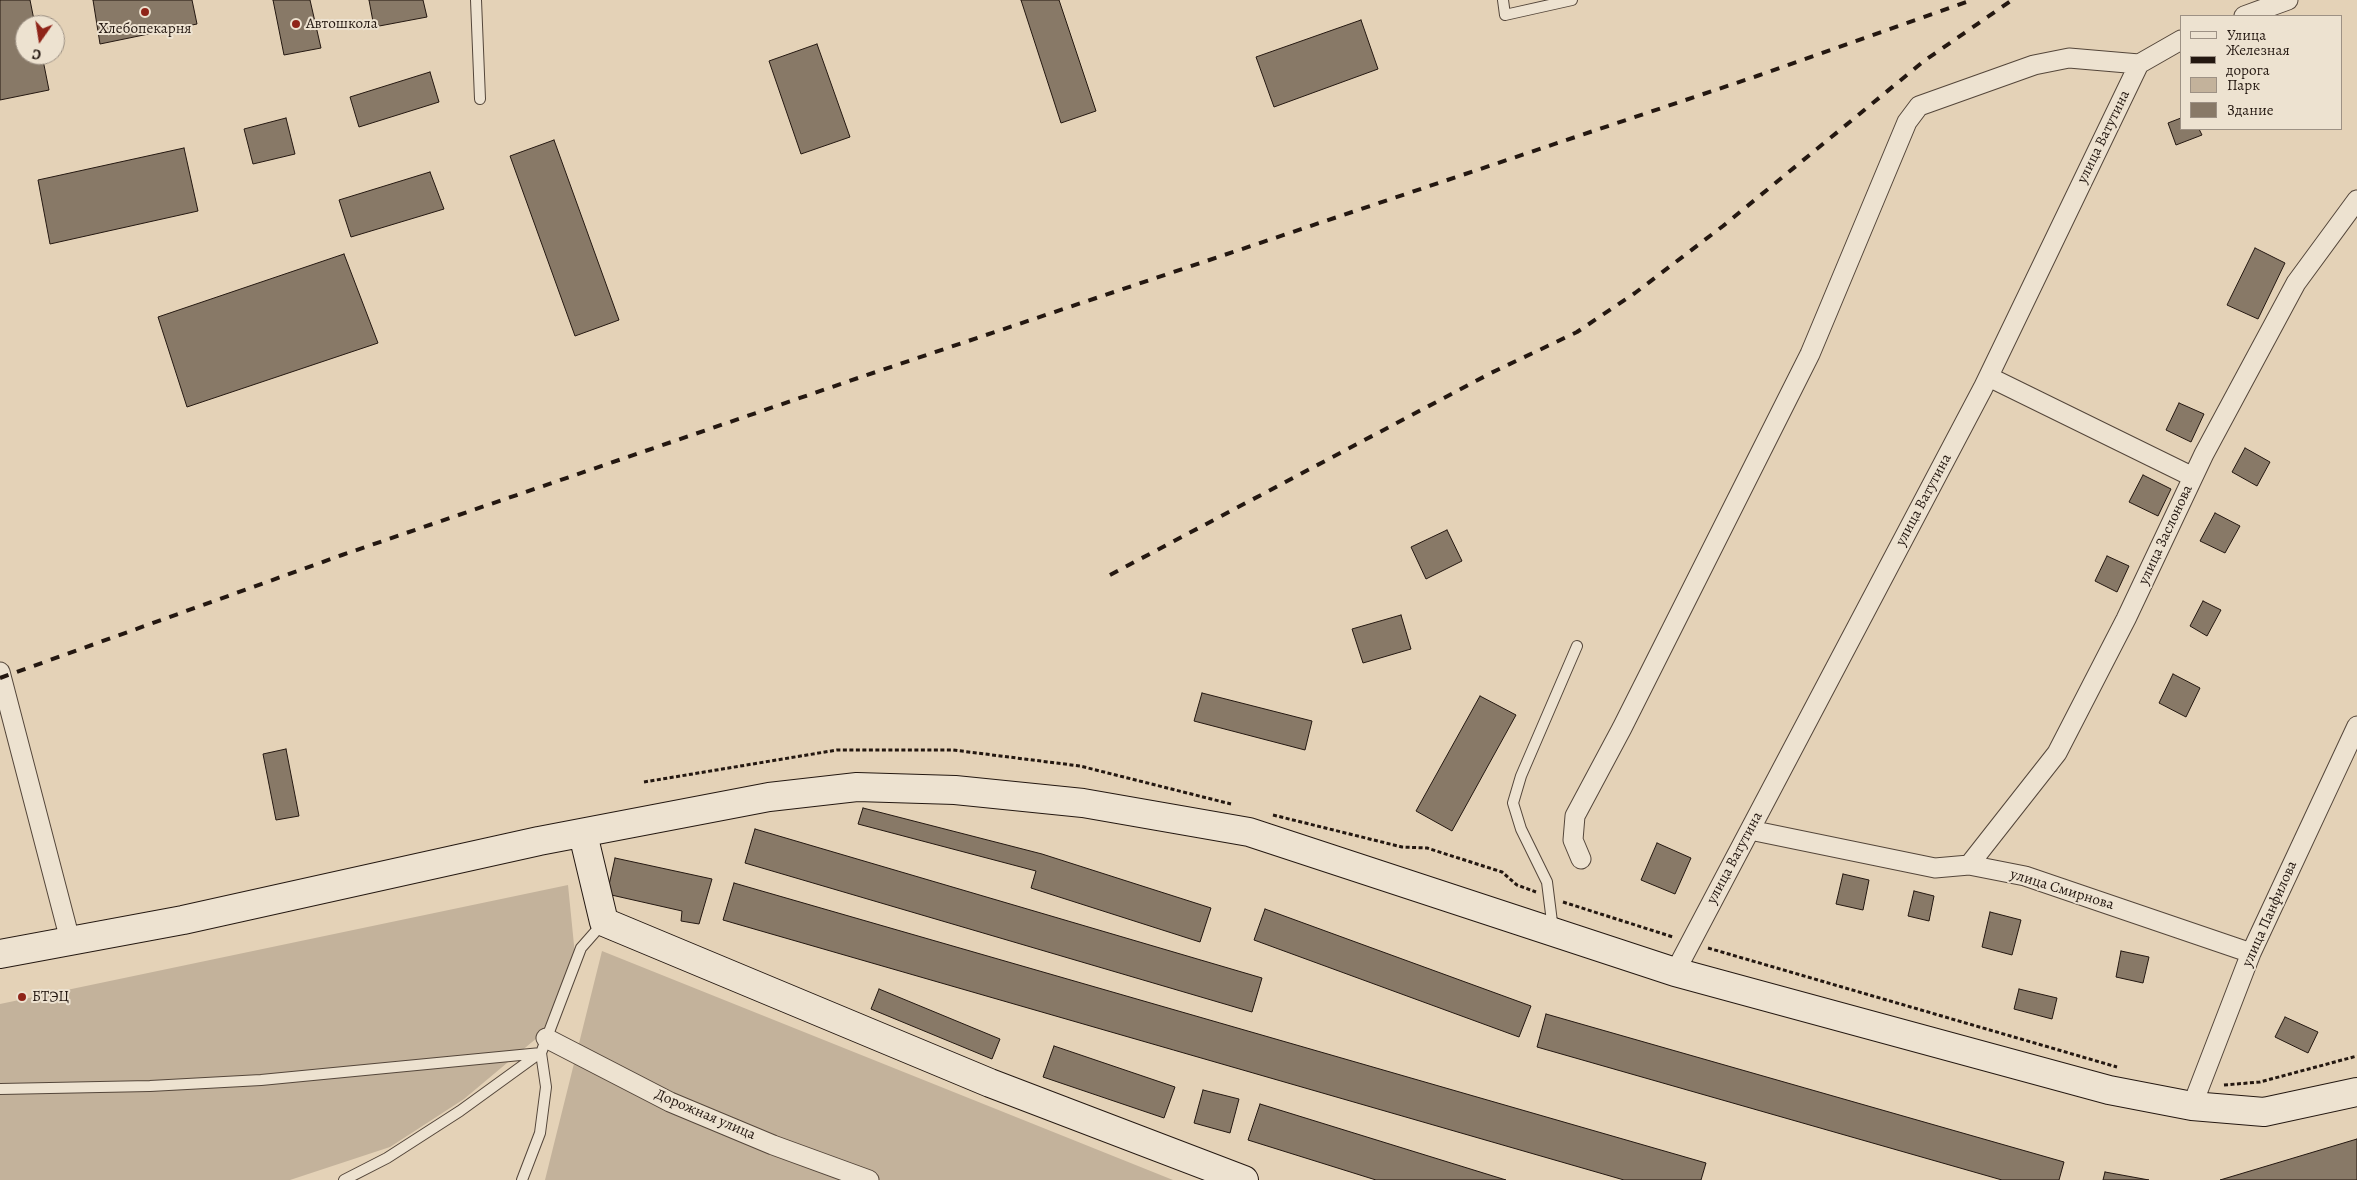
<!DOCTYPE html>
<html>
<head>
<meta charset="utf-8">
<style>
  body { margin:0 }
  #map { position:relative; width:2357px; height:1180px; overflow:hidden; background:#e4d2b7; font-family:Alegreya,serif }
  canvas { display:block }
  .legend { position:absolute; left:2180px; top:15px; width:162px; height:115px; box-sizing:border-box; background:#ede2d0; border:1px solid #9d9184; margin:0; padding:6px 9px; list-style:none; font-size:15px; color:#241811 }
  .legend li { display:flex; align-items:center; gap:10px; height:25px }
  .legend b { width:25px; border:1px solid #9d9184 }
  .north { position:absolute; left:15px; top:15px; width:50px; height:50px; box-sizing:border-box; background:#ede2d0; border:1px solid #9d9184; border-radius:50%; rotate:193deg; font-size:14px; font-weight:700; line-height:20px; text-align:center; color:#241811 }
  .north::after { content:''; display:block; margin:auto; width:18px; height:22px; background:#8f2418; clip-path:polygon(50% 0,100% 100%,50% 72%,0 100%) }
</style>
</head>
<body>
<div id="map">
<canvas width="2357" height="1180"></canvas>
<ul class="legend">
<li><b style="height:6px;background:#ede2d0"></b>Улица</li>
<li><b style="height:6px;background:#241811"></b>Железная дорога</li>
<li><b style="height:14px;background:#c3b29b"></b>Парк</li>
<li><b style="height:14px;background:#887967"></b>Здание</li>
</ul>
<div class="north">С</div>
</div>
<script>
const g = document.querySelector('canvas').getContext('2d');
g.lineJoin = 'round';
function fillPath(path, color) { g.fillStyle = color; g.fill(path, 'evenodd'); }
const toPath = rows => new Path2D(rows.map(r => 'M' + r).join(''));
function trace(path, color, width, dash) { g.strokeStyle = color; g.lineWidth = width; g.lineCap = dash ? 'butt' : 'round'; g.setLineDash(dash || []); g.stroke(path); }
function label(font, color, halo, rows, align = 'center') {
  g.font = font + ' Alegreya,serif'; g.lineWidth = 4; g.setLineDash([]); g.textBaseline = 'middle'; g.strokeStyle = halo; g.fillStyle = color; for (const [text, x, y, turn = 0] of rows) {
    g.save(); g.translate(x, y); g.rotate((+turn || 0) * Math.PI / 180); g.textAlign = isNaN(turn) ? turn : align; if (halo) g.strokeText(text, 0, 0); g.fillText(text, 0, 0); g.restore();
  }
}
fillPath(toPath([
  [568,885,577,975,538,1037,464,1099,390,1147,290,1180,0,1180,0,1004],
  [602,951,1173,1180,545,1180]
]), '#c3b29b');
const building = toPath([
  [0,0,30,0,35,25,25,25,25,55,42,55,49,90,0,100,0,0],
  [93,0,192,0,197,24,100,44,93,0],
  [273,0,310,0,321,48,284,55,273,0],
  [369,0,423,0,427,17,374,27,369,0],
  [1021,0,1059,0,1096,111,1061,123,1021,0],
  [1361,20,1378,69,1274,107,1256,57,1361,20],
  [817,44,850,137,801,154,769,61,817,44],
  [430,72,439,102,359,127,350,97,430,72],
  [286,118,295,154,253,164,244,129,286,118],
  [2181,118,2181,129,2199,129,2202,135,2176,145,2168,123,2181,118],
  [554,140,619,320,575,336,510,156,554,140],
  [184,148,198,211,50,244,38,180,184,148],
  [430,172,444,209,351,237,339,200,430,172],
  [2255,248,2285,263,2258,319,2227,305,2255,248],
  [344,254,378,343,187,407,158,317,344,254],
  [2179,403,2204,414,2191,442,2166,430,2179,403],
  [2245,448,2270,462,2257,486,2232,472,2245,448],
  [2143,475,2171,489,2158,516,2129,502,2143,475],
  [2215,513,2240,526,2225,553,2200,541,2215,513],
  [1447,530,1462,561,1426,579,1411,547,1447,530],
  [2107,556,2129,566,2117,592,2095,581,2107,556],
  [2203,601,2221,610,2207,636,2190,626,2203,601],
  [1401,615,1411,649,1363,663,1352,629,1401,615],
  [2173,674,2200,688,2186,717,2159,703,2173,674],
  [1202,693,1312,721,1305,750,1194,721,1202,693],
  [1480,696,1516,715,1452,831,1416,811,1480,696],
  [286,749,299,816,276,820,263,754,286,749],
  [863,808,1042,854,1211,908,1200,942,1031,888,1036,871,858,824,863,808],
  [755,829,1262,978,1252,1012,745,863,755,829],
  [1657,843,1691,858,1675,894,1641,880,1657,843],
  [615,858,712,879,699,924,681,921,682,911,607,894,615,858],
  [1843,874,1869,880,1863,910,1836,904,1843,874],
  [734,883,1706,1163,1701,1180,1624,1180,723,920,734,883],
  [1914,891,1934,896,1929,921,1908,916,1914,891],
  [1265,909,1531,1006,1519,1037,1254,940,1265,909],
  [1990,912,2021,920,2012,955,1982,947,1990,912],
  [2121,951,2149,957,2143,983,2116,977,2121,951],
  [879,989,1000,1039,992,1059,871,1009,879,989],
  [2019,989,2057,998,2052,1019,2014,1009,2019,989],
  [1546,1014,2064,1162,2059,1180,2002,1180,1537,1047,1546,1014],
  [2285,1017,2318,1032,2308,1053,2275,1037,2285,1017],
  [1054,1046,1175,1087,1164,1118,1043,1077,1054,1046],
  [1203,1090,1239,1099,1230,1133,1194,1123,1203,1090],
  [1260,1104,1506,1180,1376,1180,1248,1140,1260,1104],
  [2357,1139,2357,1180,2220,1180,2357,1139],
  [2105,1172,2149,1180,2103,1180,2105,1172]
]);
fillPath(building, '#887967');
trace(building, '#241811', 1);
const lane = toPath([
  [476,0,480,99],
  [1503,0,1505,15,1572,0],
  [1553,930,1547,882,1521,829,1513,803,1521,776,1577,646],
  [0,1089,150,1086,261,1080,541,1053],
  [344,1180,387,1158,460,1111,540,1053],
  [522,1180,540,1133,546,1087,541,1053,581,948,603,923]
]);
const street = toPath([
  [2244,16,2288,0],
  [1989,377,2193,477],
  [0,672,70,940],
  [1750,830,1935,868,1969,865,2025,876,2251,953],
  [1581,859,1573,840,1575,816,1622,728,1810,354,1907,122,1919,106,2034,65,2069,58,2139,64],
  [1969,865,2057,753,2126,619,2204,454,2296,283,2357,200],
  [1675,972,1983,388,2139,64,2181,40],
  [546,1038,670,1102,773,1145,869,1180],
  [2192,1106,2251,953,2357,726]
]);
const secondary = toPath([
  [583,834,604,922,990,1083,1244,1180],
  [0,954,183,920,539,841,769,797,857,787,955,790,1083,803,1249,832,1675,972,2109,1090,2192,1106,2264,1112,2357,1092]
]);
trace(lane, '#54463a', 12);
trace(street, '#54463a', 21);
trace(secondary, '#241811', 30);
trace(toPath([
  [644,782,837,750,953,750,1080,766,1231,804],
  [1273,815,1402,847,1427,848,1502,872,1517,885,1536,892],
  [1563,902,1673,937],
  [1708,948,2117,1067],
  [2224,1085,2260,1082,2357,1056]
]), '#241811', 3, [4, 2.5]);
trace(lane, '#ede2d0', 10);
trace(street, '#ede2d0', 19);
trace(secondary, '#ede2d0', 28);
trace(toPath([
  [1110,575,1491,373,1577,332,1635,293,1723,226,1924,61,2012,0],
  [0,678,342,555,861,377,1757,76,1972,0]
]), '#241811', 4, [9, 9]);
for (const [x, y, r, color] of [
  [145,12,5,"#8f2418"],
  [296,24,5,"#8f2418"],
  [22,997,5,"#8f2418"]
]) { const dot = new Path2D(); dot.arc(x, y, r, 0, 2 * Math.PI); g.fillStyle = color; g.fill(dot); trace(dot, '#ede2d0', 2); }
label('15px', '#241811', '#ede2d0', [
  ["Автошкола",306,24],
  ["Хлебопекарня",145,29,"center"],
  ["БТЭЦ",32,997]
], 'left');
label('15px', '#241811', '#ede2d0', [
  ["улица Ватутина",2104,137,-64],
  ["улица Ватутина",1924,500,-62],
  ["улица Заслонова",2166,535,-65],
  ["улица Ватутина",1735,858,-62],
  ["улица Смирнова",2062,890,17],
  ["улица Панфилова",2270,914,-66],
  ["Дорожная улица",705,1115,23]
]);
</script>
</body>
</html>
